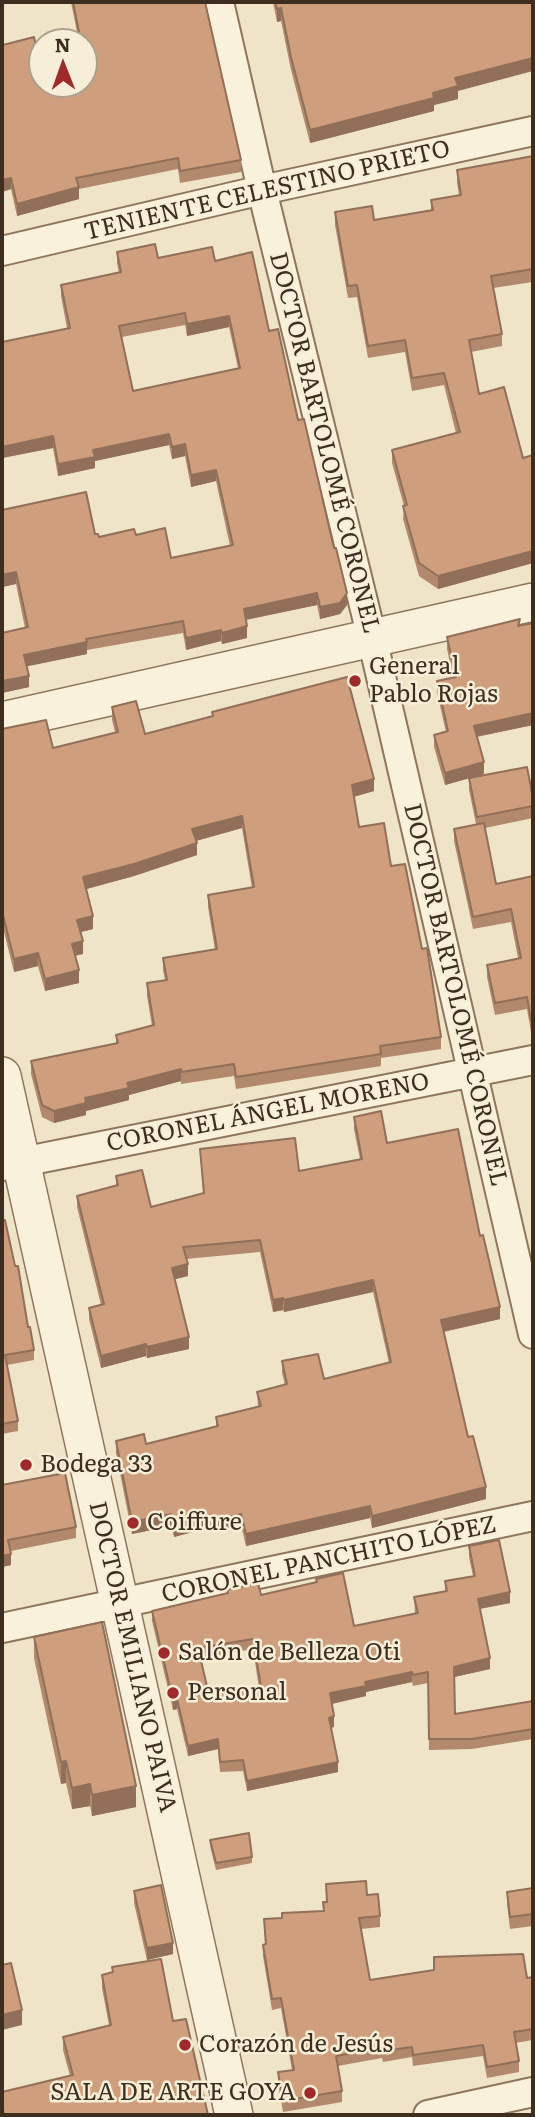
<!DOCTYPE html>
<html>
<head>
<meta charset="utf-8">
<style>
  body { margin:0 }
  #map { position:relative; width:535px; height:2117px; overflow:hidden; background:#f0e4c8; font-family:Literata,serif }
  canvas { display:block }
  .frame { position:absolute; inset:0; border:4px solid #3d2e20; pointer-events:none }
  .north { position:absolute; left:28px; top:28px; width:70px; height:70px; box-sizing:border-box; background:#f7eed8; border:2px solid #ada18e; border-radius:50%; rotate:359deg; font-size:19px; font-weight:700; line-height:28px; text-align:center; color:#3d2e20 }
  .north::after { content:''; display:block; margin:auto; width:24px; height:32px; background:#9e2a2b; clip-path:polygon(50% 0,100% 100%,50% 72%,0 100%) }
</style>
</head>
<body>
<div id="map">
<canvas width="535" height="2117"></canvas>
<div class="frame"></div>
<div class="north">N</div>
</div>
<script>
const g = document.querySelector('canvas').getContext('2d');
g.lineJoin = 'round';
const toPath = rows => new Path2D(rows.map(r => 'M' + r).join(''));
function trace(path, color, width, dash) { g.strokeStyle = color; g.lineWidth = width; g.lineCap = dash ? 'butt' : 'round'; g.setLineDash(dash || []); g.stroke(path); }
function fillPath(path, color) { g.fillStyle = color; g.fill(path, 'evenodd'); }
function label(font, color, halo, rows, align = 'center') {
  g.font = font + ' Literata,serif'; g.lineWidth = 5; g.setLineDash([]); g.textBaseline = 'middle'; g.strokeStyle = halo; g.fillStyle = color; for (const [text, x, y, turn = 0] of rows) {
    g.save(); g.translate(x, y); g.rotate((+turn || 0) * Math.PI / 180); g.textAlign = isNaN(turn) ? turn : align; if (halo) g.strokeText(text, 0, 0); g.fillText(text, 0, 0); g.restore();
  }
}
const minor = toPath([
  [219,2,262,190,372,638,533,1334],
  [2,251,262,190,533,131],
  [2,1166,533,1060],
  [2,1628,533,1516],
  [428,2115,533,2092]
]);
const tertiary = toPath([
  [2,721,533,602],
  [2,1076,234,2115]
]);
trace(minor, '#8d765c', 32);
trace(tertiary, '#8d765c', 40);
trace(minor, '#faf1dc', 28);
trace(tertiary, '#faf1dc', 37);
fillPath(toPath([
  [71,2,205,2,241,160,241,172,180,183,178,169,79,189,79,199,17,216,11,189,2,192,2,42,3,45,39,60,84,84,84,42,79,42],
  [273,2,533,2,458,91,458,99,434,105,434,111,310,143,291,70,281,21,277,22],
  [533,156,533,282,493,288,502,334,502,346,471,352,479,394,523,458,533,455,533,563,438,589,419,576,403,519,404,506,392,463,392,450,456,433,444,385,412,391,405,352,368,358,357,297,348,298,335,225,335,212,374,220,431,210,431,200,459,195,457,182,457,170],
  [117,252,158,258,215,261,269,331,298,420,347,605,340,614,320,619,317,605,246,620,247,638,222,644,221,641,186,650,183,633,87,650,87,654,27,666,29,687,2,693,25,628,16,584,2,587,2,510,95,534,99,537,136,535,171,558,230,546,216,481,191,487,185,456,172,459,169,445,95,461,95,468,58,476,53,448,2,458,67,328,61,296,61,285,119,273,117,263],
  [185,325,187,336,229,327,238,368,133,391,122,337],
  [520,625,533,725,477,737,484,774,445,785,434,747,434,735,446,732,437,693,437,681,453,677,447,649,447,637],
  [112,707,145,734,212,716,212,712,374,791,354,797,359,827,391,866,422,949,441,1037,441,1049,381,1058,381,1066,236,1089,234,1076,181,1084,181,1081,129,1095,129,1100,86,1111,86,1115,54,1123,42,1117,31,1074,31,1061,116,1044,116,1035,152,1026,147,996,147,983,165,980,163,970,163,958,215,950,208,907,208,895,252,888,242,828,196,841,197,855,134,876,86,889,93,929,80,932,83,954,75,956,79,983,45,991,38,966,14,972,2,924,2,729,53,748,115,732,112,720],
  [469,778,533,798,533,818,485,828,496,884,533,876,533,1032,531,1032,527,1009,495,1015,487,977,487,965,518,958,511,922,473,929,454,841,454,829,476,824,469,790],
  [354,1117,387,1143,480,1236,500,1319,444,1332,468,1437,486,1499,372,1528,370,1518,246,1546,241,1525,213,1532,211,1527,174,1537,171,1526,132,1534,116,1453,116,1441,146,1444,216,1426,216,1417,258,1407,257,1392,285,1385,282,1373,282,1361,324,1379,389,1363,373,1292,284,1312,283,1310,273,1312,260,1252,186,1259,188,1276,175,1279,189,1349,147,1358,146,1356,101,1368,89,1319,89,1308,101,1305,77,1207,77,1196,116,1186,116,1176,151,1207,203,1193,200,1149,299,1171,360,1159,354,1129],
  [2,1220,34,1350,34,1360,7,1365,18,1421,18,1431,2,1434],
  [2,1485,76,1527,76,1538,11,1551,11,1565,2,1567],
  [469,1546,510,1603,480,1609,490,1669,454,1677,455,1714,533,1701,533,1739,472,1749,429,1750,428,1683,413,1686,412,1682,366,1692,366,1696,332,1704,334,1727,331,1728,338,1772,247,1791,243,1771,220,1772,218,1749,188,1756,177,1709,173,1710,152,1621,152,1611,227,1593,227,1590,261,1595,316,1582,316,1579,354,1626,415,1613,414,1597,445,1591,445,1581,473,1576,469,1557],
  [253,1649,259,1688,209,1695,201,1658],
  [34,1637,136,1807,92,1816,90,1806,72,1809,66,1783,61,1784,34,1658],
  [210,1840,252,1857,252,1863,216,1870,210,1846],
  [326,1884,367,1895,380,1916,380,1927,361,1929,370,1980,527,1978,533,1977,533,2040,515,2043,519,2061,519,2072,487,2078,483,2056,413,2066,412,2057,383,2062,382,2058,338,2066,342,2091,342,2102,283,2112,278,2083,278,2072,292,2070,281,2008,272,2010,263,1956,263,1945,265,1945,264,1919,282,1918,323,1911,326,1902],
  [533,1888,533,1926,510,1929,507,1904,507,1892],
  [134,1891,173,1954,147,1960,134,1903],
  [112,1967,173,2021,208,2115,2,2115,2,2092,70,2076,63,2050,63,2037,109,2025,102,1988,102,1975,112,1972]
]), '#b2896c');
fillPath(toPath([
  [281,8,281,21,277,22,277,9],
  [533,58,533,71,458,91,458,99,434,105,434,111,310,143,310,130,433,93,455,78],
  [11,178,11,189,2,192,2,180],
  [79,187,79,199,17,216,17,204],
  [229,316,229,327,187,336,187,324],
  [169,434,169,445,95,461,95,468,58,476,58,464,93,450],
  [53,436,53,448,2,458,2,447],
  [185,444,185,456,172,459,172,447],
  [216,470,216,481,191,487,191,475],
  [533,551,533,563,438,589,438,576],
  [16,572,16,584,2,587,2,575],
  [317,593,317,605,244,620,244,609],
  [347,593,347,605,340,614,320,619,320,607],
  [247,626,247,638,222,644,222,633],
  [221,630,221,641,186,650,186,638],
  [87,642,87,654,24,667,24,655],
  [29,676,29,687,2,693,2,681],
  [533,713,533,725,474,737,474,726],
  [484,762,484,774,445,785,445,773],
  [374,779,374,791,352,797,352,785],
  [242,816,242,828,192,842,192,829],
  [197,843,197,855,134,876,83,890,83,877],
  [93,916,93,929,77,933,77,920],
  [83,941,83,954,72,956,72,944],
  [38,953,38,966,14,972,14,959],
  [79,970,79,983,45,991,45,979],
  [181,1069,181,1081,129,1095,129,1100,86,1111,86,1115,54,1123,54,1111,127,1083],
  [188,1264,188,1276,172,1280,172,1268],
  [373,1280,373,1292,284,1312,284,1300],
  [283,1298,283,1310,273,1312,273,1300],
  [500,1307,500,1319,441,1332,441,1320],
  [189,1337,189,1349,147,1358,147,1347],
  [146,1344,146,1356,101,1368,101,1356],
  [486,1487,486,1499,372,1528,372,1516],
  [370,1506,370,1518,246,1546,246,1534],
  [171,1514,171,1526,132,1534,132,1522],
  [241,1514,241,1525,213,1532,213,1521],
  [211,1515,211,1527,174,1537,174,1525],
  [11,1554,11,1565,2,1567,2,1556],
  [510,1592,510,1603,478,1609,478,1599],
  [490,1658,490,1669,454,1677,454,1667],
  [412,1672,412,1682,366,1692,366,1696,330,1704,330,1693,365,1682],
  [177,1699,177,1709,173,1710,173,1700],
  [334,1716,334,1727,329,1728,329,1718],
  [218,1739,218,1749,188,1756,188,1746],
  [66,1761,66,1783,61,1784,61,1762],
  [338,1762,338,1772,247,1791,247,1781],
  [90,1784,90,1806,72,1809,72,1788],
  [136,1786,136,1807,92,1816,92,1795],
  [173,1943,173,1954,147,1960,147,1948],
  [22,2010,22,2025,2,2030,2,2015]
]), '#916f58');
const building = toPath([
  [73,2,205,2,241,160,180,171,178,158,76,178,79,187,17,204,11,178,2,180,2,42,3,45,34,37,39,60,42,59,42,84,84,84,84,42,81,42,73,2],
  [275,2,533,2,533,58,455,78,458,86,433,93,434,98,310,130,291,57,281,8,277,9,275,2],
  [533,156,533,269,491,276,502,334,469,340,479,394,504,387,523,458,533,455,533,551,438,576,419,563,403,506,407,505,392,450,460,432,444,373,412,378,405,340,368,346,357,285,348,286,335,212,372,206,374,220,433,210,431,200,461,195,457,170,533,156],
  [155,244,158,258,212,247,215,261,252,252,269,331,278,329,298,420,304,419,334,548,336,548,347,593,340,603,320,607,317,593,244,609,247,626,222,633,221,630,186,638,183,621,86,639,87,642,24,655,29,676,2,681,2,633,28,627,16,572,2,575,2,510,86,492,95,534,98,534,99,537,134,529,136,535,165,528,171,558,233,545,216,470,191,475,185,444,172,447,169,434,93,450,95,457,58,464,53,436,2,447,2,342,70,328,61,285,121,272,117,252,155,244],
  [185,313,187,324,229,316,240,368,133,391,119,326,185,313],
  [520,619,518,626,533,623,533,713,474,726,484,762,445,773,434,735,448,731,437,681,456,677,447,637,520,619],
  [347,677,374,779,352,785,359,827,384,823,391,866,405,864,422,949,427,948,441,1037,380,1046,381,1054,236,1077,234,1064,181,1072,181,1069,127,1083,129,1088,85,1098,86,1103,54,1111,42,1105,31,1061,118,1043,116,1035,154,1025,147,983,167,980,163,958,217,949,208,895,254,887,242,816,192,829,197,843,134,864,83,877,93,916,77,920,83,941,72,944,79,970,45,979,38,953,14,959,2,911,2,729,46,720,53,748,118,732,112,707,136,701,145,734,213,716,212,712,347,677],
  [527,767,533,798,533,806,477,817,469,778,527,767],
  [484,823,496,884,533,876,533,1020,531,1020,527,997,495,1003,487,965,521,958,511,909,473,917,454,829,484,823],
  [381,1111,387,1143,458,1129,480,1236,483,1235,500,1307,441,1320,468,1437,473,1436,486,1487,372,1516,370,1506,246,1534,241,1514,213,1521,211,1515,174,1525,171,1514,132,1522,116,1441,144,1434,146,1444,218,1426,216,1417,261,1406,257,1392,287,1384,282,1361,318,1354,324,1379,391,1362,373,1280,284,1300,283,1298,273,1300,260,1240,183,1247,188,1264,172,1268,189,1337,147,1347,146,1344,101,1356,89,1308,104,1304,77,1196,118,1185,116,1176,142,1170,151,1207,204,1193,200,1149,295,1138,299,1171,362,1159,354,1117,381,1111],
  [2,1220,5,1220,15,1266,18,1266,28,1327,30,1327,34,1350,5,1355,18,1421,2,1424,2,1220],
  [65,1473,76,1527,8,1540,11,1554,2,1556,2,1485,65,1473],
  [499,1540,510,1592,478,1599,490,1658,454,1667,455,1714,533,1701,533,1729,472,1739,429,1739,428,1672,413,1675,412,1672,365,1682,366,1686,330,1693,334,1716,329,1718,338,1762,247,1781,243,1760,220,1762,218,1739,188,1746,177,1699,173,1700,152,1611,228,1593,227,1590,258,1583,261,1595,317,1582,316,1579,343,1573,354,1626,418,1613,414,1597,447,1591,445,1581,475,1576,469,1546,499,1540],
  [253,1639,261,1687,209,1695,198,1648,253,1639],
  [102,1622,136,1786,92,1795,90,1784,72,1788,66,1761,61,1762,34,1637,102,1622],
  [249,1833,252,1857,216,1863,210,1840,249,1833],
  [366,1881,367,1895,378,1894,380,1916,359,1918,370,1980,434,1970,434,1957,523,1954,527,1978,533,1977,533,2029,514,2032,519,2061,487,2067,483,2045,413,2055,412,2047,383,2051,382,2048,336,2056,342,2091,283,2101,278,2072,294,2070,281,1998,272,1999,263,1945,266,1944,264,1919,282,1918,282,1913,324,1911,323,1902,327,1902,326,1884,366,1881],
  [161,1885,173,1943,147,1948,134,1891,161,1885],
  [533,1888,533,1914,510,1917,507,1892,533,1888],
  [161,1959,173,2021,186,2019,208,2115,4,2115,2,2105,2,2092,73,2075,63,2037,111,2025,102,1975,113,1972,112,1967,161,1959],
  [11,1963,22,2010,2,2015,2,1965,11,1963]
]);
fillPath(building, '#cf9f7d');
trace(building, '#916f58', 2);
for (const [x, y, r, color] of [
  [355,681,7,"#9e2a2b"],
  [26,1465,7,"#9e2a2b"],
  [133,1523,7,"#9e2a2b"],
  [164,1653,7,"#9e2a2b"],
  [173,1693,7,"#9e2a2b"],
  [185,2045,7,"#9e2a2b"],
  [310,2093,7,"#9e2a2b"]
]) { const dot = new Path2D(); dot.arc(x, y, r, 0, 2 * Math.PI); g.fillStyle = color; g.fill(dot); trace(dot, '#f7eed8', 2.5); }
label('24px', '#3d2e20', '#f7eed8', [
  ["TENIENTE CELESTINO PRIETO",267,191,-13],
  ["DOCTOR BARTOLOMÉ CORONEL",324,443,76],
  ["DOCTOR BARTOLOMÉ CORONEL",455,995,77],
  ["CORONEL ÁNGEL MORENO",268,1113,-11],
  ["CORONEL PANCHITO LÓPEZ",329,1560,-12],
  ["DOCTOR EMILIANO PAIVA",132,1657,77]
]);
label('24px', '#3d2e20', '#f7eed8', [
  ["General",369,667],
  ["Pablo Rojas",369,695],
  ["Bodega 33",40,1465],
  ["Coiffure",147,1523],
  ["Salón de Belleza Oti",178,1653],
  ["Personal",187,1693],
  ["Corazón de Jesús",199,2045],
  ["SALA DE ARTE GOYA",296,2093,"right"]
], 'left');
</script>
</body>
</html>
